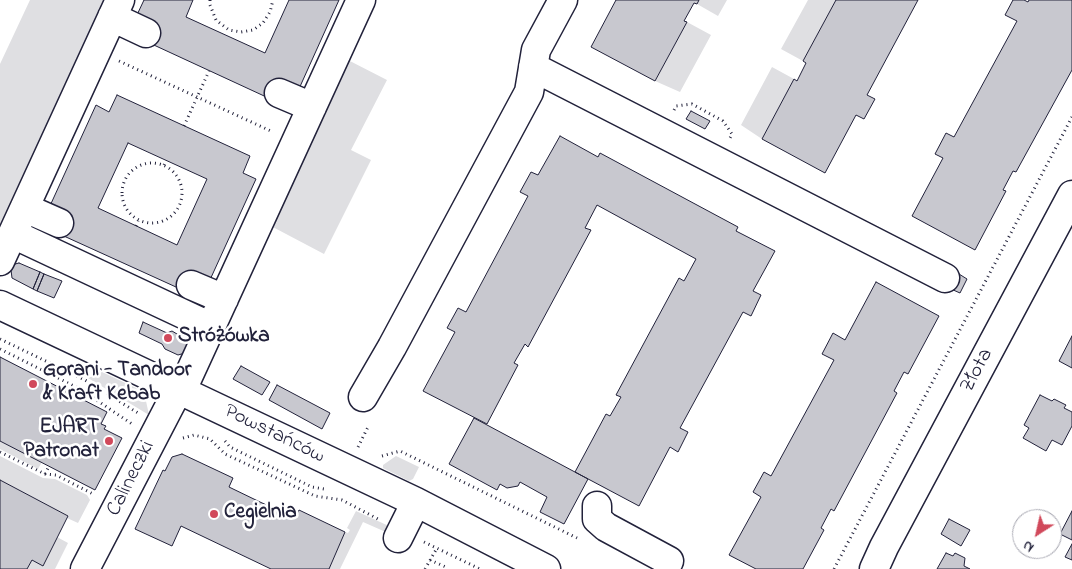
<!DOCTYPE html>
<html>
<head>
<meta charset="utf-8">
<style>
  body { margin:0 }
  #map { position:relative; width:1072px; height:569px; overflow:hidden; background:#fff; font-family:"Indie Flower",sans-serif }
  canvas { display:block }
  .north { position:absolute; left:1012px; top:509px; width:50px; height:50px; box-sizing:border-box; background:#fff; border:1px solid #a7a7b1; border-radius:50%; rotate:215deg; font-size:14px; font-weight:700; line-height:20px; text-align:center; color:#22223b }
  .north::after { content:''; display:block; margin:auto; width:18px; height:22px; background:#d1495b; clip-path:polygon(50% 0,100% 100%,50% 72%,0 100%) }
</style>
</head>
<body>
<div id="map">
<canvas width="1072" height="569"></canvas>
<div class="north">N</div>
</div>
<script>
const g = document.querySelector('canvas').getContext('2d');
g.lineJoin = 'round';
function fillPath(path, color) { g.fillStyle = color; g.fill(path, 'evenodd'); }
const toPath = rows => new Path2D(rows.map(r => 'M' + r).join(''));
function trace(path, color, width, dash) { g.strokeStyle = color; g.lineWidth = width; g.lineCap = dash ? 'butt' : 'round'; g.setLineDash(dash || []); g.stroke(path); }
function label(font, color, halo, rows, align = 'center') {
  g.font = font + ' "Indie Flower",sans-serif'; g.lineWidth = 5; g.setLineDash([]); g.textBaseline = 'middle'; g.strokeStyle = halo; g.fillStyle = color; for (const [text, x, y, turn = 0] of rows) {
    g.save(); g.translate(x, y); g.rotate((+turn || 0) * Math.PI / 180); g.textAlign = isNaN(turn) ? turn : align; if (halo) g.strokeText(text, 0, 0); g.fillText(text, 0, 0); g.restore();
  }
}
fillPath(toPath([
  [30,0,106,0,0,228,0,64],
  [699,0,727,0,718,16,697,4],
  [808,0,836,0,803,61,781,49],
  [687,22,711,35,680,92,655,81],
  [346,59,387,80,351,150,371,160,324,254,269,225],
  [772,67,794,79,762,139,741,125],
  [102,372,136,388,146,401,149,415,88,378],
  [0,441,42,462,38,469,0,449],
  [0,456,43,478,55,479,87,495,90,500,78,523,67,518,68,516,0,480],
  [396,456,419,467,413,479,409,481,383,468,383,465],
  [356,511,391,527,388,533,363,522,340,569,329,569,345,532,348,533,350,530,347,528],
  [57,537,68,543,55,569,27,569,32,560,43,565]
]), '#dfdfe2');
const building = toPath([
  [144,0,193,0,186,17,265,53,289,0,339,0,298,91,275,101,143,40,136,17,144,0],
  [616,0,699,0,697,4,694,3,684,21,687,22,655,81,591,47,616,0],
  [836,0,918,0,867,95,875,99,864,119,856,115,825,173,762,139,794,79,797,81,806,63,803,61,836,0],
  [1013,0,1024,0,1028,2,1029,0,1072,0,1072,70,1016,172,1013,171,1003,190,1006,191,975,250,912,216,943,158,935,154,946,133,954,137,1017,21,1005,15,1013,0],
  [117,95,250,156,243,173,256,179,209,282,187,292,55,232,49,208,96,105,109,112,117,95],
  [128,143,207,179,177,245,98,208,128,143],
  [691,111,710,121,705,129,686,119,691,111],
  [560,136,598,157,600,153,738,227,736,231,775,251,753,291,761,295,751,316,743,312,680,428,688,432,678,452,670,447,639,506,575,472,606,414,610,416,621,397,616,395,679,278,684,281,696,259,597,205,585,228,591,230,528,347,525,344,514,363,518,365,487,424,423,391,455,332,447,328,458,308,466,312,528,196,520,192,531,172,538,175,560,136],
  [19,263,40,272,33,289,12,278,11,270,15,264,19,263],
  [40,272,44,274,37,291,33,289,40,272],
  [44,274,62,281,54,298,37,291,44,274],
  [959,274,967,279,960,293,951,289,959,274],
  [876,282,939,316,908,374,904,372,894,391,897,393,834,511,831,509,821,528,824,530,803,569,756,569,729,555,761,497,753,492,764,472,771,476,834,360,822,354,833,333,845,340,876,282],
  [143,322,167,333,172,331,187,340,189,345,185,353,178,355,165,349,162,344,139,333,143,322],
  [1072,336,1072,368,1059,361,1072,336],
  [0,357,107,412,101,424,106,426,104,429,122,438,95,490,0,441,0,357],
  [241,366,270,382,262,395,233,379,241,366],
  [277,385,330,413,322,429,269,400,277,385],
  [1040,395,1052,401,1054,399,1066,405,1064,408,1072,412,1072,426,1062,445,1052,440,1046,451,1023,438,1029,428,1024,425,1040,395],
  [474,418,588,479,564,524,540,512,547,497,520,482,518,486,507,488,500,484,497,490,449,464,474,418],
  [182,454,233,478,229,487,260,502,295,518,299,510,345,532,329,569,271,569,181,526,172,546,135,529,163,470,165,471,172,457,182,454],
  [0,480,68,516,43,566,32,560,27,569,0,569,0,480],
  [1072,511,1072,540,1060,534,1072,511],
  [949,519,970,530,961,546,941,534,949,519],
  [1072,544,1072,560,1065,557,1072,544],
  [946,553,953,556,955,553,965,558,964,566,970,569,937,569,946,553]
]);
fillPath(building, '#c8c8cf');
trace(building, '#22223b', 1);
const minor = toPath([
  [112,17,146,33],
  [533,67,945,278],
  [279,93,312,107],
  [25,208,59,223],
  [13,234,211,327],
  [0,261,120,0],
  [191,285,224,299],
  [0,305,416,502,546,569],
  [182,390,361,0],
  [363,397,392,347,529,92,536,50,563,0],
  [597,506,597,519,606,527,669,561],
  [398,538,416,502],
  [85,569,179,388],
  [874,569,884,547,1072,195]
]);
trace(minor, '#22223b', 31);
trace(toPath([
  [210,0,210,5,216,20,229,30,241,32,253,30,263,23,270,12,273,0],
  [119,61,273,132],
  [674,110,676,106,692,104,723,121,732,134,730,138],
  [184,126,209,71],
  '122 193a30 30 0 1 1 60 0a30 30 0 1 1-60 0Z',
  [164,165,166,161],
  [136,226,138,221],
  [0,339,85,380,138,413],
  [0,349,80,389,132,424],
  [183,438,194,435,210,439,225,454,315,496,342,500,378,519],
  [225,441,230,447,312,487,324,489],
  [358,447,368,427],
  [0,452,45,474,56,475,95,495],
  [382,456,400,451,577,538],
  [45,474,49,466],
  [424,542,480,569],
  [430,560,448,568],
  [425,569,437,548],
  [834,569,1072,117]
]), '#22223b', 3, [1, 4]);
trace(minor, '#fff', 28);
for (const [x, y, r, color] of [
  [168,338,5,"#d1495b"],
  [33,384,5,"#d1495b"],
  [109,441,5,"#d1495b"],
  [214,514,5,"#d1495b"]
]) { const dot = new Path2D(); dot.arc(x, y, r, 0, 2 * Math.PI); g.fillStyle = color; g.fill(dot); trace(dot, '#fff', 2); }
label('bold 21px', '#22223b', '#fff', [
  ["Stróżówka",178,338],
  ["Gorani - Tandoor",43,372],
  ["& Kraft Kebab",43,396],
  ["EJART",99,429,"right"],
  ["Patronat",99,453,"right"],
  ["Cegielnia",224,514]
], 'left');
label('21px', '#22223b', '#fff', [
  ["Złota",978,371,-62],
  ["Powstańców",274,435,26],
  ["Calineczki",132,479,-63]
]);
</script>
</body>
</html>
